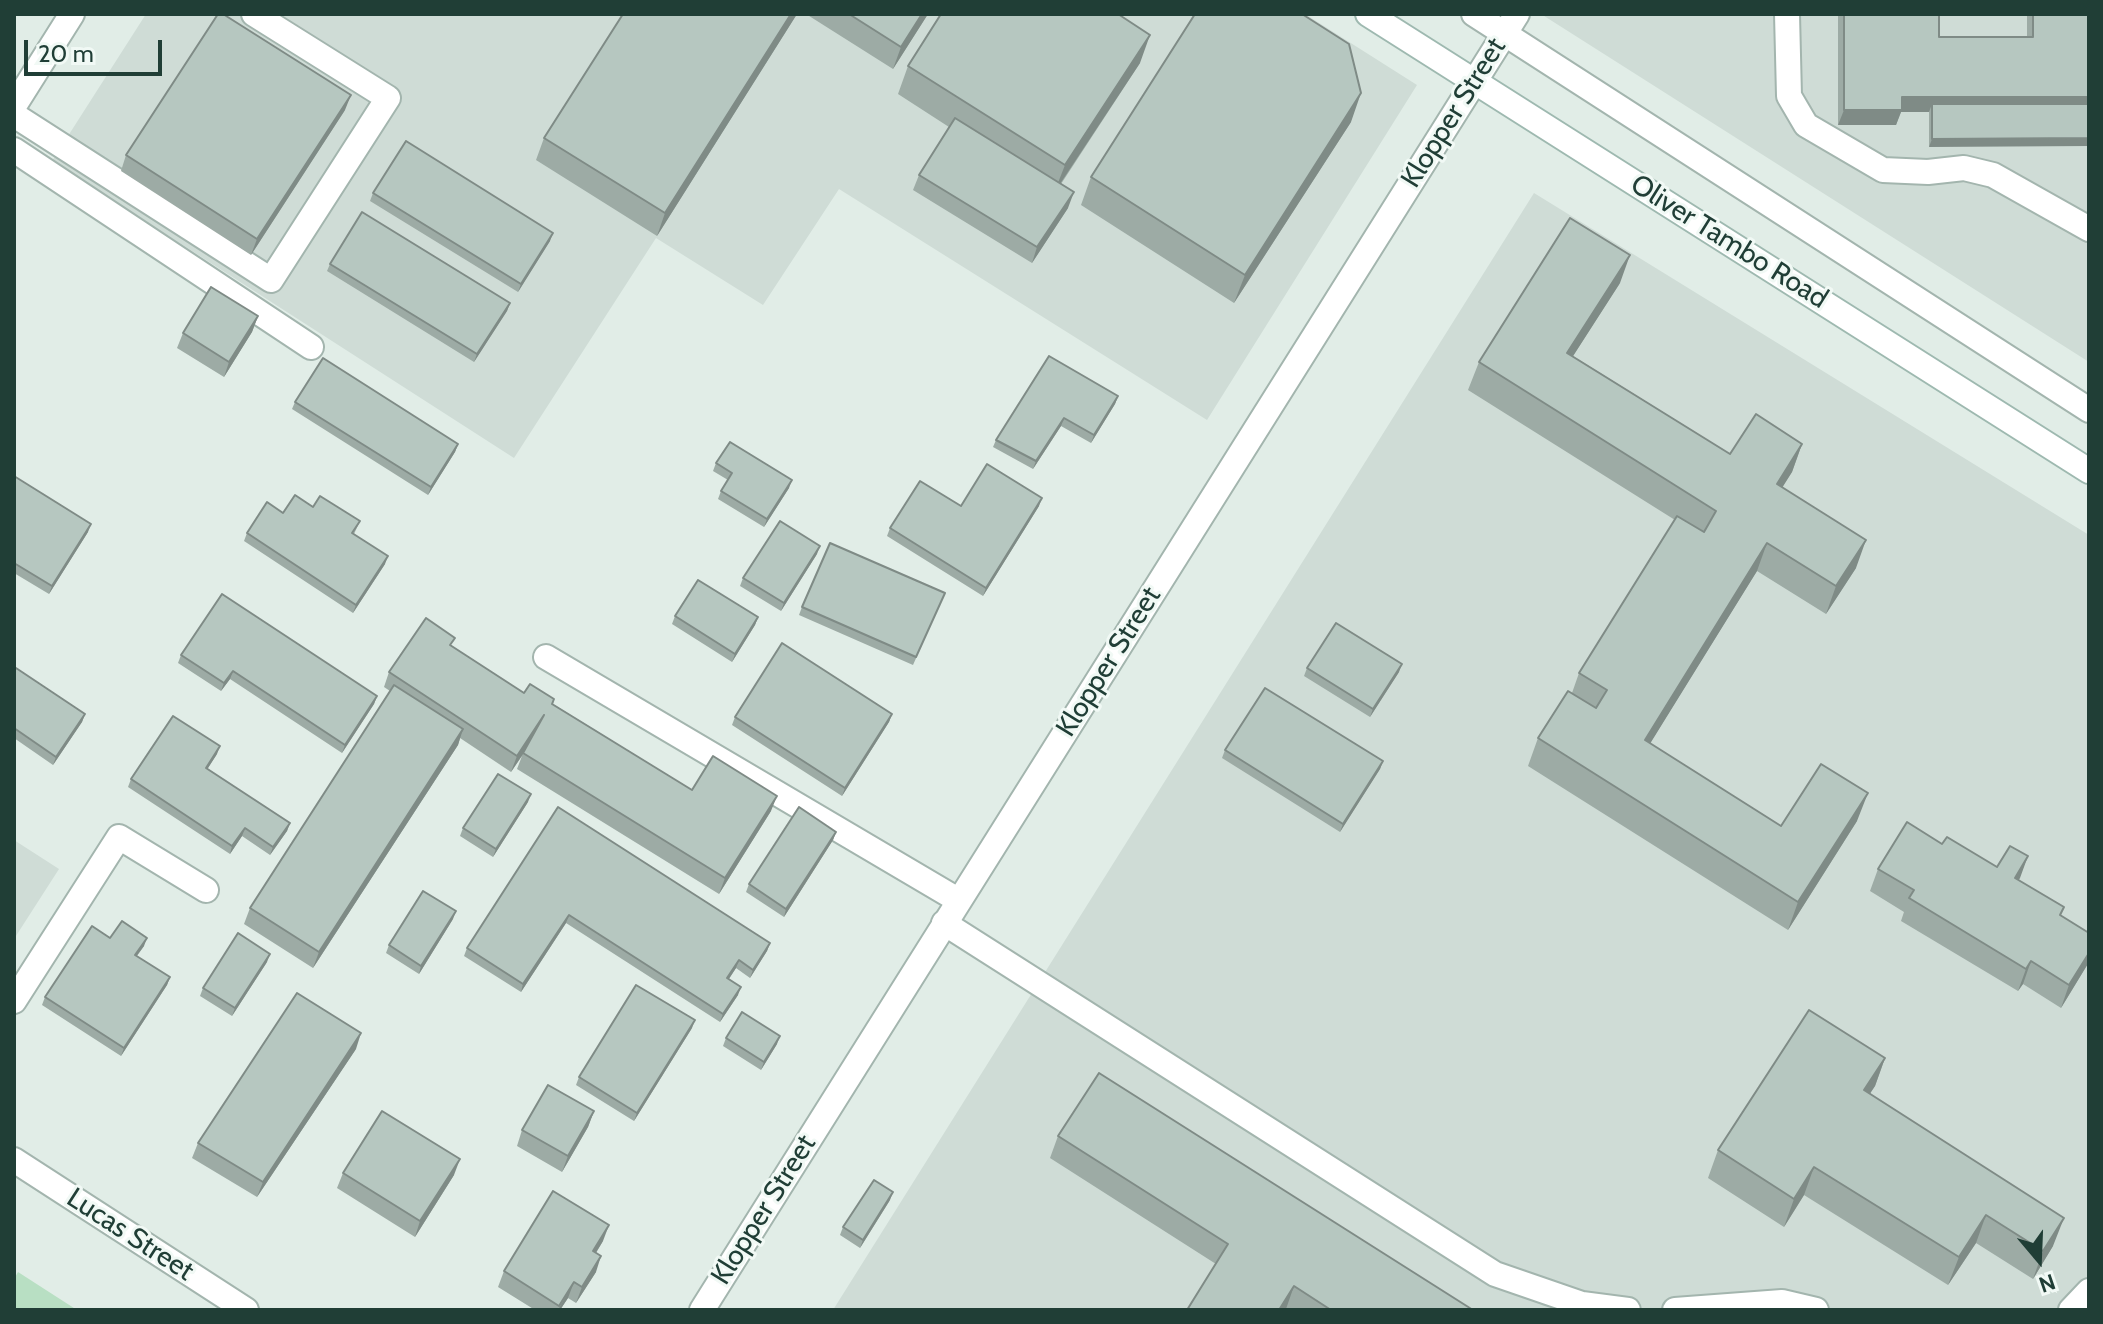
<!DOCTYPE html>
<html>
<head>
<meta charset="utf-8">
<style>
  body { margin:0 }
  #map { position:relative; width:2103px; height:1324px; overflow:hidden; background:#e1ede7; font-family:Cabin,sans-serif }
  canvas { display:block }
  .frame { position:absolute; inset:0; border:16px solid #203e36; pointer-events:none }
  .north { position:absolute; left:1999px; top:1220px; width:80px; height:80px; -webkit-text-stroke:6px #f1f9f5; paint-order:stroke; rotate:161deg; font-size:22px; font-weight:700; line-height:32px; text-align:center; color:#203e36 }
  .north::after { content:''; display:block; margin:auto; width:28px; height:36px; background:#203e36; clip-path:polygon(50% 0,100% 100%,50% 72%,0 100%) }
  .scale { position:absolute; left:24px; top:40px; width:138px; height:36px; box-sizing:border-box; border:4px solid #203e36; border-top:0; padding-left:10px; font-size:24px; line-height:28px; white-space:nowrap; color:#203e36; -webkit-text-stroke:6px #f1f9f5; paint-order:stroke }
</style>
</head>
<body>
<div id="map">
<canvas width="2103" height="1324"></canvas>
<div class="frame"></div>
<div class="north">N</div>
<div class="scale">20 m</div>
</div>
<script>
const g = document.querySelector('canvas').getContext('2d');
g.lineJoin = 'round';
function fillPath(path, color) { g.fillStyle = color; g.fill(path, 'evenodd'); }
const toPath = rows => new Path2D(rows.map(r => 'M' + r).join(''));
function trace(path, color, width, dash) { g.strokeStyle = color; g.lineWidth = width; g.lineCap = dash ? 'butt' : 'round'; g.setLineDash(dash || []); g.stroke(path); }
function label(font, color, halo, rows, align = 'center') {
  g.font = font + ' Cabin,sans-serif'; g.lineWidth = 6; g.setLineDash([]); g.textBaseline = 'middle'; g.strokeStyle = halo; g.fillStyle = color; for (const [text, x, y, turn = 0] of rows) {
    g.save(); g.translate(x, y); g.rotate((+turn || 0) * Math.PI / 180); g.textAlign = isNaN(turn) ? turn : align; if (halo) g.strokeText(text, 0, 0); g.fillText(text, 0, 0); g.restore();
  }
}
fillPath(toPath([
  [146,14,1305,14,1417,85,1207,420,839,189,763,305,656,238,514,458,52,161],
  [1541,14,2089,14,2089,362],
  [1534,193,2089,535,2089,1310,833,1310],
  [14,840,59,869,14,939]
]), '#cfdcd6');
fillPath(toPath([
  [18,1272,77,1310,14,1310,14,1279]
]), '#b8dfc3');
const lane = toPath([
  [1474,14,2089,410],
  [1787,14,1789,96,1806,125,1883,170,1928,172,1964,168,1993,175,2089,229],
  [14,115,271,280,388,98,254,14],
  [14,150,311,347],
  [546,657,958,900],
  [944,923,1495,1274,1582,1304,1628,1310],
  [14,1001,119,837,206,890],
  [1675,1310,1782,1302,1816,1310],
  [2071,1310,2089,1291]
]);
const street = toPath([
  [14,106,72,14],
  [14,1160,246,1310],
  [702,1310,1517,14]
]);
const secondary = toPath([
  [1368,14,2089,471]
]);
trace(lane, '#a3b5ae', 28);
trace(street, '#a3b5ae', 28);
trace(secondary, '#9eb9b0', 28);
trace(lane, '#fff', 24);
trace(street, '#fff', 24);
trace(secondary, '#fff', 24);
fillPath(toPath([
  [623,14,797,14,657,236,536,160,544,138],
  [806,14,928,14,893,69],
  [1838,14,1939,14,1939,37,2027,37,2027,14,2089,14,1929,147,1929,112,1901,112,1896,125,1838,125],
  [1140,63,1061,184,1068,208,1032,263,913,190,919,175,949,127,898,94,908,66],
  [345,110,251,255,121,171,126,155],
  [1351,122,1234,303,1081,205,1091,177],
  [373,193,550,241,518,292,370,201],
  [330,264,510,303,507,311,474,362,327,271],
  [1620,283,1573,356,1730,454,1802,444,1792,472,1782,487,1856,568,1826,614,1757,571,1650,743,1781,826,1857,821,1788,930,1528,766,1538,738,1572,693,1579,673,1675,520,1468,390,1479,362],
  [258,316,252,332,224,377,177,348,183,333],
  [1118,396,1115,404,1091,443,1061,426,1033,469,993,447,996,440],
  [295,402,458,444,455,452,428,495,292,409],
  [716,463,789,488,764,527,718,499,721,491,728,480,713,471],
  [14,476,88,532,49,594,14,573],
  [961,506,1039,506,983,596,887,536,890,528],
  [313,507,360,521,354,534,385,564,353,613,244,541,247,533,283,513],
  [817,554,781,611,740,586,743,578],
  [945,593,913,665,799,615,802,607],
  [675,616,758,617,755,625,732,662,672,624],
  [452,646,524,693,554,699,553,704,692,790,771,811,719,894,517,769,522,756,511,772,460,738,458,745,313,968,244,924,250,908,390,691,384,687,389,672],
  [181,655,377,696,374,704,342,753,230,679,221,691,178,663],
  [1307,668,1399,672,1370,717,1304,676],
  [14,671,85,714,82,722,53,765,14,738],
  [892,714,889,722,842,796,732,725,735,717],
  [1225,750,1383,761,1380,769,1340,832,1222,758],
  [217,754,207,769,290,823,287,831,270,855,242,836,230,854,128,787,131,779],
  [528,802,493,857,460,836,463,828],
  [558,807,770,943,767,951,750,978,736,968,729,979,738,995,720,1022,566,923,521,992,464,956,467,948],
  [836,832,833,840,784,917,746,892,749,884],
  [1942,844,2019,880,2061,916,2089,933,2089,962,2061,1008,2023,984,2018,991,1901,921,1904,912,1870,891,1878,869],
  [453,919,419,974,386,953,389,945],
  [110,938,144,946,137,956,170,977,167,985,121,1056,42,1005,45,997],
  [267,962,232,1016,200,996,203,988],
  [692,1028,634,1121,576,1085,579,1077],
  [726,1038,777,1044,761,1070,723,1046],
  [356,1049,257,1197,192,1158,198,1143],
  [1885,1058,1875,1086,1870,1093,2053,1246,2033,1279,1976,1243,1948,1285,1804,1195,1784,1227,1708,1178,1718,1150],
  [594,1111,588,1127,562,1172,517,1146,522,1130],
  [1058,1136,1473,1310,1288,1310,1050,1158],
  [343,1173,454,1175,415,1237,337,1188],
  [890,1200,860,1248,840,1235,843,1227],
  [603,1241,596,1253,596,1272,576,1303,568,1298,560,1310,535,1310,498,1287,504,1271]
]), '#9daba5');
fillPath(toPath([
  [791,14,797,14,657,236,665,213],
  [922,14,928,14,893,69,901,47],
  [1150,35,1140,63,1054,193,1065,165],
  [1361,93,1351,122,1234,303,1245,275],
  [351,95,345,110,251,255,257,239],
  [1902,97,2089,97,2089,112,1932,104,1929,112,1901,112,1896,125,1838,125,1844,110],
  [2089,138,2089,146,1929,147,1932,139],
  [1074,192,1068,208,1032,263,1037,247],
  [553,233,550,241,518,292,521,284],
  [1630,255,1620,283,1557,381,1567,353],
  [510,303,507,311,474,362,477,354],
  [258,316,252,332,224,377,229,362],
  [1118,396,1115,404,1091,443,1094,435],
  [1064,418,1061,426,1033,469,1036,461],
  [458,444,455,452,428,495,431,487],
  [1802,444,1792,472,1767,512,1777,484],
  [792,480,789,488,764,527,767,519],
  [1042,498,1039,506,983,596,986,588],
  [91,524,88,532,49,594,52,586],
  [1866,540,1856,568,1826,614,1836,586],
  [1767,543,1757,571,1635,768,1645,740],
  [820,546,817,554,781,611,784,603],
  [388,556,385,564,353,613,356,605],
  [758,617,755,625,732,662,735,654],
  [1402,664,1399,672,1370,717,1373,709],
  [233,671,230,679,221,691,224,683],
  [377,696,374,704,342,753,345,745],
  [85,714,82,722,53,765,56,757],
  [892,714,889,722,842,796,845,788],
  [544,715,539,730,511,772,517,756],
  [463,729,458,745,313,968,319,952],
  [220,746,217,754,203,776,206,768],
  [1383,761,1380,769,1340,832,1343,824],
  [1868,793,1857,821,1788,930,1798,902],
  [531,794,528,802,493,857,496,849],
  [777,796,771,811,719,894,725,878],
  [290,823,287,831,270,855,273,847],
  [245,828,242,836,230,854,232,846],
  [836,832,833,840,784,917,786,909],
  [2028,856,2020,878,2007,901,2015,878],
  [456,911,453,919,419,974,421,966],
  [569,915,566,923,521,992,523,984],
  [147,938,144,946,132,962,135,955],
  [770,943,767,951,750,978,753,970],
  [2089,953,2089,962,2061,1008,2069,985],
  [270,954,267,962,232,1016,235,1008],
  [739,960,736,968,724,986,727,978],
  [2031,961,2023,984,2018,991,2026,969],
  [170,977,167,985,121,1056,124,1048],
  [741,987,738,995,720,1022,723,1014],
  [695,1020,692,1028,634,1121,637,1113],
  [361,1033,356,1049,257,1197,263,1182],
  [780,1036,777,1044,761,1070,764,1062],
  [1885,1058,1875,1086,1854,1118,1864,1090],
  [594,1111,588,1127,562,1172,568,1156],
  [460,1159,454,1175,415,1237,420,1221],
  [1814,1167,1804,1195,1784,1227,1794,1199],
  [893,1192,890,1200,860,1248,863,1240],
  [1986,1215,1976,1243,1948,1285,1959,1257],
  [2064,1218,2053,1246,2033,1279,2043,1251],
  [609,1225,603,1241,587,1267,593,1251],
  [601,1256,596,1272,576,1303,582,1287],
  [574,1282,568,1298,560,1310,558,1310],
  [1294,1286,1286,1309,1285,1310,1279,1310]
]), '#7f8b86');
const building = toPath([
  [218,14,223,14,351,95,257,239,126,155,218,14],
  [623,14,791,14,665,213,544,138,623,14],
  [849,14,922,14,901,47,849,14],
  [941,14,1118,14,1150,35,1065,165,908,66,941,14],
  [1195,14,1302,14,1349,44,1361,93,1245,275,1091,177,1195,14],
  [1844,14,1939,14,1939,37,2033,37,2033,14,2089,14,2089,97,1902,97,1902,110,1844,110,1844,14],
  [1932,104,2089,104,2089,138,1932,139,1932,104],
  [955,118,1074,192,1037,247,919,175,955,118],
  [406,141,553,233,521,284,373,193,406,141],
  [362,212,510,303,477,354,330,264,362,212],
  [1570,218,1630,255,1567,353,1730,454,1756,414,1802,444,1777,484,1866,540,1836,586,1767,543,1645,740,1781,826,1821,764,1868,793,1798,902,1538,738,1568,691,1596,708,1607,690,1579,673,1677,516,1704,532,1716,511,1479,362,1570,218],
  [211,287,258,316,229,362,183,333,211,287],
  [1049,356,1118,396,1094,435,1064,418,1036,461,996,440,1049,356],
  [323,358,458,444,431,487,295,402,323,358],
  [730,442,792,480,767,519,721,491,732,473,716,463,730,442],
  [987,464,1042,498,986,588,890,528,920,481,961,506,987,464],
  [14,476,91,524,52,586,14,563,14,476],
  [295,495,313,507,320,496,360,521,352,533,388,556,356,605,247,533,267,502,283,513,295,495],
  [780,521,820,546,784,603,743,578,780,521],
  [830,543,945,593,916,657,802,607,830,543],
  [698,580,758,617,735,654,675,616,698,580],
  [222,594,377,696,345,745,233,671,224,683,181,655,222,594],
  [426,618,455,638,450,645,524,693,530,684,554,699,552,704,692,790,713,756,777,796,725,878,523,753,544,715,517,756,389,672,426,618],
  [1336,623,1402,664,1373,709,1307,668,1336,623],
  [782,643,892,714,845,788,735,717,782,643],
  [16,668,85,714,56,757,14,728,14,671,16,668],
  [394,685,463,729,319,952,250,908,394,685],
  [1265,688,1383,761,1343,824,1225,750,1265,688],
  [173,716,220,746,206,768,290,823,273,847,245,828,232,846,131,779,173,716],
  [498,774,531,794,496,849,463,828,498,774],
  [558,807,770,943,753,970,739,960,727,978,741,987,723,1014,569,915,523,984,467,948,558,807],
  [799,807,836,832,786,909,749,884,799,807],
  [1907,822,1942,844,1947,837,1997,867,2010,846,2028,856,2015,878,2064,907,2060,915,2089,933,2089,953,2069,985,2031,961,2026,969,1909,898,1914,890,1878,869,1907,822],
  [423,891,456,911,421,966,389,945,423,891],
  [122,921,147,938,135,955,170,977,124,1048,45,997,92,926,110,938,122,921],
  [238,933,270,954,235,1008,203,988,238,933],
  [636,985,695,1020,637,1113,579,1077,636,985],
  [297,993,361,1033,263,1182,198,1143,297,993],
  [1809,1010,1885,1058,1864,1090,2064,1218,2043,1251,1986,1215,1959,1257,1814,1167,1794,1199,1718,1150,1809,1010],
  [742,1012,780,1036,764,1062,726,1038,742,1012],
  [1099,1073,1473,1310,1331,1310,1294,1286,1279,1310,1187,1310,1228,1244,1058,1136,1099,1073],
  [548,1085,594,1111,568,1156,522,1130,548,1085],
  [382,1111,460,1159,420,1221,343,1173,382,1111],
  [874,1180,893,1192,863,1240,843,1227,874,1180],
  [553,1191,609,1225,593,1251,601,1256,582,1287,574,1282,559,1306,504,1271,553,1191]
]);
fillPath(building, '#b6c7c0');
trace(building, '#7f8b86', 2);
label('28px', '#203e36', '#f1f9f5', [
  ["Klopper Street",1454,113,-58],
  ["Oliver Tambo Road",1729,242,32],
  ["Klopper Street",1109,662,-58],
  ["Klopper Street",764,1210,-58],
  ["Lucas Street",130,1235,33]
]);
</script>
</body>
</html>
